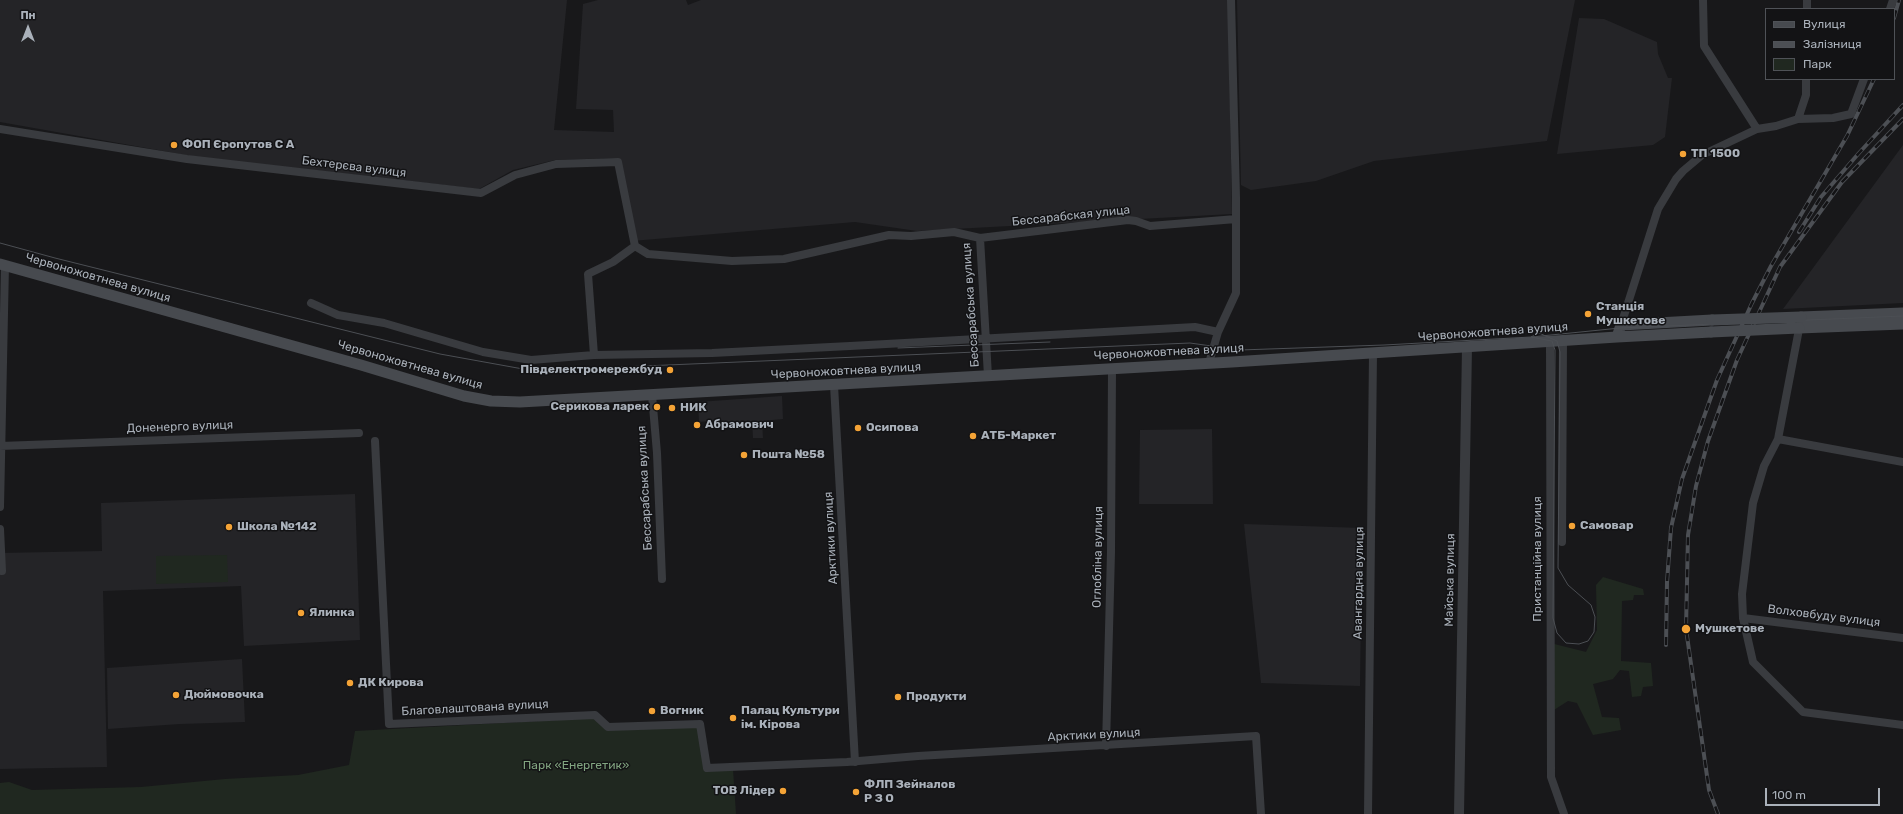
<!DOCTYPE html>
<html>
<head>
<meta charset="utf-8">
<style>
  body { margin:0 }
  #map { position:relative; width:1903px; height:814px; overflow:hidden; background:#18181a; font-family:Rubik,sans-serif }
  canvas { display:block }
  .legend { position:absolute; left:1765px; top:8px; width:130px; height:72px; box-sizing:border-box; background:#131315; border:1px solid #4f5257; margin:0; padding:5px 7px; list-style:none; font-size:12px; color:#aab1ba }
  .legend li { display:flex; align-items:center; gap:8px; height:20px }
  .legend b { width:20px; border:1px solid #4f5257 }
  .north { position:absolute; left:8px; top:8px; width:40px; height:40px; -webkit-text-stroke:3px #131315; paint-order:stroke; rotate:0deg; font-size:11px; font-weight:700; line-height:16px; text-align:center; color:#aab1ba }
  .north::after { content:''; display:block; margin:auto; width:14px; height:18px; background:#aab1ba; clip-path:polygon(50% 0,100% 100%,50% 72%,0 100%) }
  .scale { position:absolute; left:1765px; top:788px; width:115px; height:18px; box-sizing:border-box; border:2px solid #aab1ba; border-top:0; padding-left:5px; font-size:12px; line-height:14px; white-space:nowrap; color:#aab1ba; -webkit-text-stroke:3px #131315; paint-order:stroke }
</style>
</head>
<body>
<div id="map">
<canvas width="1903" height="814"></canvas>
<ul class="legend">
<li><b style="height:5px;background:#474a4f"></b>Вулиця</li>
<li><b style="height:5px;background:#4c4f54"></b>Залізниця</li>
<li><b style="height:11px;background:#202820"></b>Парк</li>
</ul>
<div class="north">Пн</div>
<div class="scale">100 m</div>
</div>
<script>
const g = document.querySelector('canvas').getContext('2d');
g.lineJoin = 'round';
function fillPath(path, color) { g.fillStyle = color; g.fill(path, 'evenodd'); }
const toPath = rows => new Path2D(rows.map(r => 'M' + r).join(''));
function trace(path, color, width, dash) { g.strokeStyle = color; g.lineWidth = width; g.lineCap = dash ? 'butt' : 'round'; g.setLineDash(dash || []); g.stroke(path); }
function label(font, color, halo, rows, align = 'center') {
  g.font = font + ' Rubik,sans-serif'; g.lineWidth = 3; g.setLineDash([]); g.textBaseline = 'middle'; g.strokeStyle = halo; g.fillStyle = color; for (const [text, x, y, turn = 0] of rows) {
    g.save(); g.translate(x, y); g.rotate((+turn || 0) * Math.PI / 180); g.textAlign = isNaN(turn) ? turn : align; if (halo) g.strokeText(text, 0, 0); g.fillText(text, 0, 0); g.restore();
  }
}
fillPath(toPath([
  [0,0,567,0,554,130,614,132,613,110,576,109,583,4,598,0,686,0,688,5,701,0,1228,0,1232,214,917,231,855,222,632,241,615,158,555,160,513,170,479,189,197,157,0,122],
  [1237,0,1575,0,1547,141,1374,161,1316,181,1251,190,1241,185],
  [1579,18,1604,19,1657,42,1658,54,1668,78,1672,78,1665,137,1653,145,1557,154],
  [1903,145,1903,303,1783,309],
  [782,396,783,419,762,421,763,438,753,438,752,421,736,423,736,427,722,428,721,420,699,422,698,402],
  [1212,429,1213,504,1139,504,1140,430],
  [355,494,360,640,244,646,241,586,103,591,107,767,0,769,0,553,102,551,101,503],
  [1244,524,1362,528,1360,686,1261,683],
  [242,659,245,722,180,724,108,729,107,668]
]), '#242427');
fillPath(toPath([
  [227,555,228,582,156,584,156,556],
  [1603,577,1643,589,1644,595,1634,595,1633,600,1622,601,1621,661,1651,663,1653,686,1643,687,1641,696,1632,697,1629,671,1620,670,1613,679,1593,684,1602,717,1619,718,1621,730,1593,735,1577,703,1568,701,1554,710,1554,644,1586,652,1597,630,1596,585],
  [594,718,606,729,698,727,705,770,733,769,736,814,0,814,0,783,9,782,32,790,141,787,225,779,298,775,349,765,355,731]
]), '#202820');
trace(toPath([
  [1703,0,1704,46,1757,129],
  [1807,9,1807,0],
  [1890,9,1893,0],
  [1798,119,1833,118,1851,114,1864,79],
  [0,129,187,159,481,193,515,175,556,164,618,162,635,246],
  [980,238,1128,220,1136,221,1150,226,1236,219],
  [311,303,338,315,384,323,483,352,531,360,594,355,712,353,850,346,1195,327,1218,332],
  [1800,324,1778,439,1764,466,1753,503,1742,594,1743,618,1753,662,1803,712,1903,725],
  [1621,325,1658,209,1676,179,1683,171,1702,155,1757,129,1776,126,1798,119,1806,95,1806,79],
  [1550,341,1551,777,1564,814],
  [594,355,588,274,613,262,635,246,648,254,732,261,784,259,889,235,911,236,954,232,980,238,988,376],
  [1209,363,1218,332,1236,293,1236,197,1231,0],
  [834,385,855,762],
  [652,395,657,453,662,579],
  [1778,439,1903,462],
  [375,441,389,724,595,715,608,727,700,724,707,768,847,762,918,756,1256,736,1261,814],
  [0,446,359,433],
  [0,507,5,265],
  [0,529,2,571],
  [1562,542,1563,340],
  [1743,618,1903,638],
  [1106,746,1111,552,1112,369],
  [1368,814,1373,353]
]), '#393b3f', 8);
trace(toPath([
  [1459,814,1467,347]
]), '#393b3f', 10);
trace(toPath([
  [0,264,361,365,464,396,491,401,520,402,1232,362,1617,337,1711,332],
  [1801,317,1903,313],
  [1799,328,1903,324],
  [1617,337,1621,325,1712,320]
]), '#474a4f', 11);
trace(toPath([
  [0,243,55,258,440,354,523,369,596,368,1190,343,1240,350,1384,345,1531,337,1620,328,1903,316],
  [1539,333,1557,341,1560,352,1558,568,1568,585,1591,605,1595,617,1594,632,1588,641,1579,644,1566,643,1557,633,1553,618,1555,350,1552,341,1531,337,1539,333],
  [898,348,1050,342]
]), '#4c4f54', 1);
const rail = toPath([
  [1894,18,1899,0],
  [1799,232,1821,197,1859,153,1903,105],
  [1666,645,1667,582,1671,528,1682,479,1717,380,1752,303,1771,266,1847,136,1874,79],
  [1718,814,1709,790,1686,629,1688,535,1696,486,1708,441,1737,360,1780,267,1842,182,1903,119]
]);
trace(rail, '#4c4f54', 4);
trace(rail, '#131315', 2.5, [8]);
trace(toPath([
  [1712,320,1801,317],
  [1711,332,1799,328]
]), '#474a4f', 11);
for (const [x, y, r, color] of [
  [174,145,4,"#f4a336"],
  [1683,154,4,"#f4a336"],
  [1588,314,4,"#f4a336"],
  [670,370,4,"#f4a336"],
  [657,407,4,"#f4a336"],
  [672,408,4,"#f4a336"],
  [697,425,4,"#f4a336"],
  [858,428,4,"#f4a336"],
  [973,436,4,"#f4a336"],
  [744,455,4,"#f4a336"],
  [1572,526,4,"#f4a336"],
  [229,527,4,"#f4a336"],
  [301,613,4,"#f4a336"],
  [1686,629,5,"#f4a336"],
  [350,683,4,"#f4a336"],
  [176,695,4,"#f4a336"],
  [898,697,4,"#f4a336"],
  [652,711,4,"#f4a336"],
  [733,718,4,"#f4a336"],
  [783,791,4,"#f4a336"],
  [856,792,4,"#f4a336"]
]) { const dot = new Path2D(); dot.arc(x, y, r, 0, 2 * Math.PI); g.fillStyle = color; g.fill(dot); trace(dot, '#131315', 1.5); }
label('bold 12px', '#aab1ba', '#131315', [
  ["ФОП Єропутов С А",182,145],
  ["ТП 1500",1691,154],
  ["Станція",1596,307],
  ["Мушкетове",1596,321],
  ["Півделектромережбуд",662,370,"right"],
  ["Серикова ларек",649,407,"right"],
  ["НИК",680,408],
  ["Абрамович",705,425],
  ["Осипова",866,428],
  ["АТБ-Маркет",981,436],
  ["Пошта №58",752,455],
  ["Самовар",1580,526],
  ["Школа №142",237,527],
  ["Ялинка",309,613],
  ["Мушкетове",1695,629],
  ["ДК Кирова",358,683],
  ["Дюймовочка",184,695],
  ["Продукти",906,697],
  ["Вогник",660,711],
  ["Палац Культури",741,711],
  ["ім. Кірова",741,725],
  ["ФЛП Зейналов",864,785],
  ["Р З О",864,799],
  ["ТОВ Лідер",775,791,"right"]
], 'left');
label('12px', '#aab1ba', '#131315', [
  ["Бехтерєва вулиця",354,167,7],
  ["Бессарабская улица",1071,216,-6],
  ["Червоножовтнева вулиця",98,278,16],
  ["Бессарабська вулиця",971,305,-94],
  ["Червоножовтнева вулиця",1493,332,-4],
  ["Червоножовтнева вулиця",1169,352,-3],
  ["Червоножовтнева вулиця",410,365,16],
  ["Червоножовтнева вулиця",846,371,-3],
  ["Доненерго вулиця",180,427,-2],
  ["Бессарабська вулиця",645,488,-93],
  ["Арктики вулиця",831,538,-93],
  ["Оглобліна вулиця",1098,557,-89],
  ["Пристанційна вулиця",1538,559,-90],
  ["Майська вулиця",1450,580,-89],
  ["Авангардна вулиця",1359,583,-89],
  ["Волховбуду вулиця",1824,616,7],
  ["Благовлаштована вулиця",475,708,-3],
  ["Арктики вулиця",1094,735,-3]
]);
label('12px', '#82a581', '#131315', [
  ["Парк «Енергетик»",576,766]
]);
</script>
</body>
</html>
